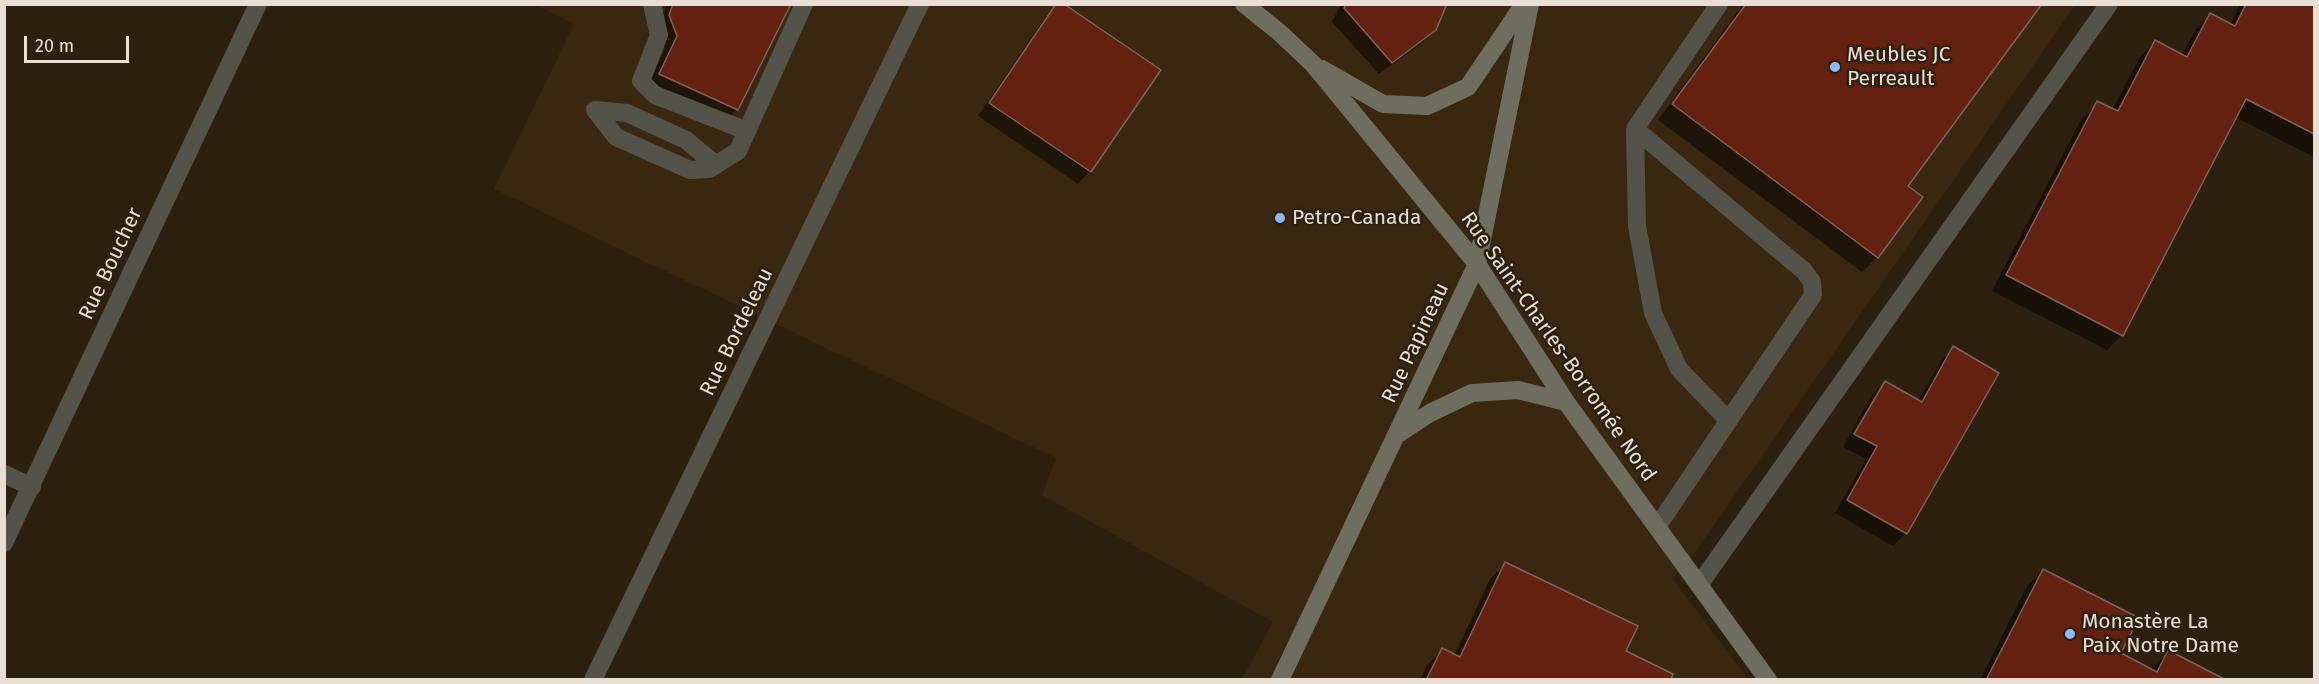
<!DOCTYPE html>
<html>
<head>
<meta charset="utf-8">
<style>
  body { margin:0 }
  #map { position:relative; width:2319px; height:684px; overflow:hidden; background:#2e200f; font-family:"Fira Sans",sans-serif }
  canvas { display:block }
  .frame { position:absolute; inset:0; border:6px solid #e8ded4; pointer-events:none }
  .scale { position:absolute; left:24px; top:36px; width:105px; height:27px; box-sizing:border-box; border:3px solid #e8ded4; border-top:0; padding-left:8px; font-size:18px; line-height:21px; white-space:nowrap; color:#e8ded4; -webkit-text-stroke:4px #2e200f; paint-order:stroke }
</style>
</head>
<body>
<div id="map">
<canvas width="2319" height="684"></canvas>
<div class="frame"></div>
<div class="scale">20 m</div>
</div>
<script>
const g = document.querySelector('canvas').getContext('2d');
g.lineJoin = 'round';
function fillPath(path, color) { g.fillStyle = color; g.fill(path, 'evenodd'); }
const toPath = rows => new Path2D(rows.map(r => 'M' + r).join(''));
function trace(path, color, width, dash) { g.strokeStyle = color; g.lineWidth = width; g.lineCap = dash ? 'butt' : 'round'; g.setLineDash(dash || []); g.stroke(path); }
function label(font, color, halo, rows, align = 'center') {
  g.font = font + ' "Fira Sans",sans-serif'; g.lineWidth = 5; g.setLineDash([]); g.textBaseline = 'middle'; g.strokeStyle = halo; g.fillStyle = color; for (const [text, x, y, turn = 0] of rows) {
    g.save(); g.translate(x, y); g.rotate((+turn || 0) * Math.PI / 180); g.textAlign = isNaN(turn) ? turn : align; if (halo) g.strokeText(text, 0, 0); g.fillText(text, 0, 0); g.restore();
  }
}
fillPath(toPath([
  [537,5,2075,5,1696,551,1672,578,1748,679,1242,679,1273,622,1042,495,1056,458,494,189,574,24]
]), '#3a2710');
fillPath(toPath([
  [667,4,789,4,737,109,724,122,647,87,665,49,657,29],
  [1057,4,1090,171,1078,184,978,116,1046,16],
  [1341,4,1446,4,1435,30,1422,43,1379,74,1332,22],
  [1743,4,2040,4,1906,186,1877,257,1862,272,1658,120],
  [2240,4,2314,4,2314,157,2235,117,2122,335,2107,350,1992,291,2082,118,2098,103,2112,110,2140,57,2155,42,2182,56,2195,30,2211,15,2230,25],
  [1954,348,1906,533,1893,546,1835,513,1866,459,1843,447,1872,395,1885,383,1918,401,1941,361],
  [1506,564,1624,652,1669,680,1420,680,1427,665,1442,650,1454,656,1490,579],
  [2043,571,2118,654,2151,670,2168,652,2222,680,1980,680,2027,586]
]), '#0007');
const building = toPath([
  [673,4,791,4,738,110,659,74,677,36,669,15,673,4],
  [1056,4,1064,4,1161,70,1091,172,989,103,1056,4],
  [1346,4,1447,4,1436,30,1392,63,1344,8,1346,4],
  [1746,4,2042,4,1908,186,1923,197,1878,258,1672,104,1746,4],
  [2246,4,2314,4,2314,134,2246,99,2123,336,2006,275,2097,101,2118,111,2155,40,2187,57,2210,13,2235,26,2246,4],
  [1953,346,1999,373,1907,534,1847,500,1877,446,1854,434,1885,381,1922,402,1953,346],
  [1505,562,1638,626,1626,651,1673,674,1671,680,1426,680,1442,648,1460,657,1505,562],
  [2043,569,2139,618,2121,653,2157,672,2168,650,2226,680,1986,680,2043,569]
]);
fillPath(building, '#64210f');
trace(building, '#7d635c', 1.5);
trace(toPath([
  [652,4,659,35,641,81,655,95,747,131],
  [595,110,616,137,690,170,709,169,738,151,804,4],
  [595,110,627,113,686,140,716,165],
  [1635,129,1719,4],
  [1657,527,1813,295,1812,282,1804,271,1635,129,1637,226,1653,313,1679,369,1728,420],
  [1699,585,2109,4]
]), '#535349', 18);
trace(toPath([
  [4,474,32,487],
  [4,543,258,4],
  [593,680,920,4]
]), '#535349', 18);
trace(toPath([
  [1244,4,1279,32,1313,64,1477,264,1566,402,1768,680],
  [1322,69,1383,104,1427,106,1468,87,1524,4],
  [1398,434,1430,413,1472,393,1518,390,1566,402],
  [1280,680,1477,264,1530,4]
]), '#6e6e5e', 18);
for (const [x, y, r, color] of [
  [1835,67,6,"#89bafc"],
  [1280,218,6,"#89bafc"],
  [2070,634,6,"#89bafc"]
]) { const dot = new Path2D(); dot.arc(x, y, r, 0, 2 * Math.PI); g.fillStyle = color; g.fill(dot); trace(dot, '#2e200f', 2); }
label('21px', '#e8ded4', '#2e200f', [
  ["Meubles JC",1847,55],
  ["Perreault",1847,79],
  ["Petro-Canada",1292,218],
  ["Monastère La",2082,622],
  ["Paix Notre Dame",2082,646]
], 'left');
label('21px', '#e8ded4', '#2e200f', [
  ["Rue Boucher",111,264,-65],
  ["Rue Bordeleau",737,332,-64],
  ["Rue Papineau",1416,343,-65],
  ["Rue Saint-Charles-Borromée Nord",1558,347,55]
]);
</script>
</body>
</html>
